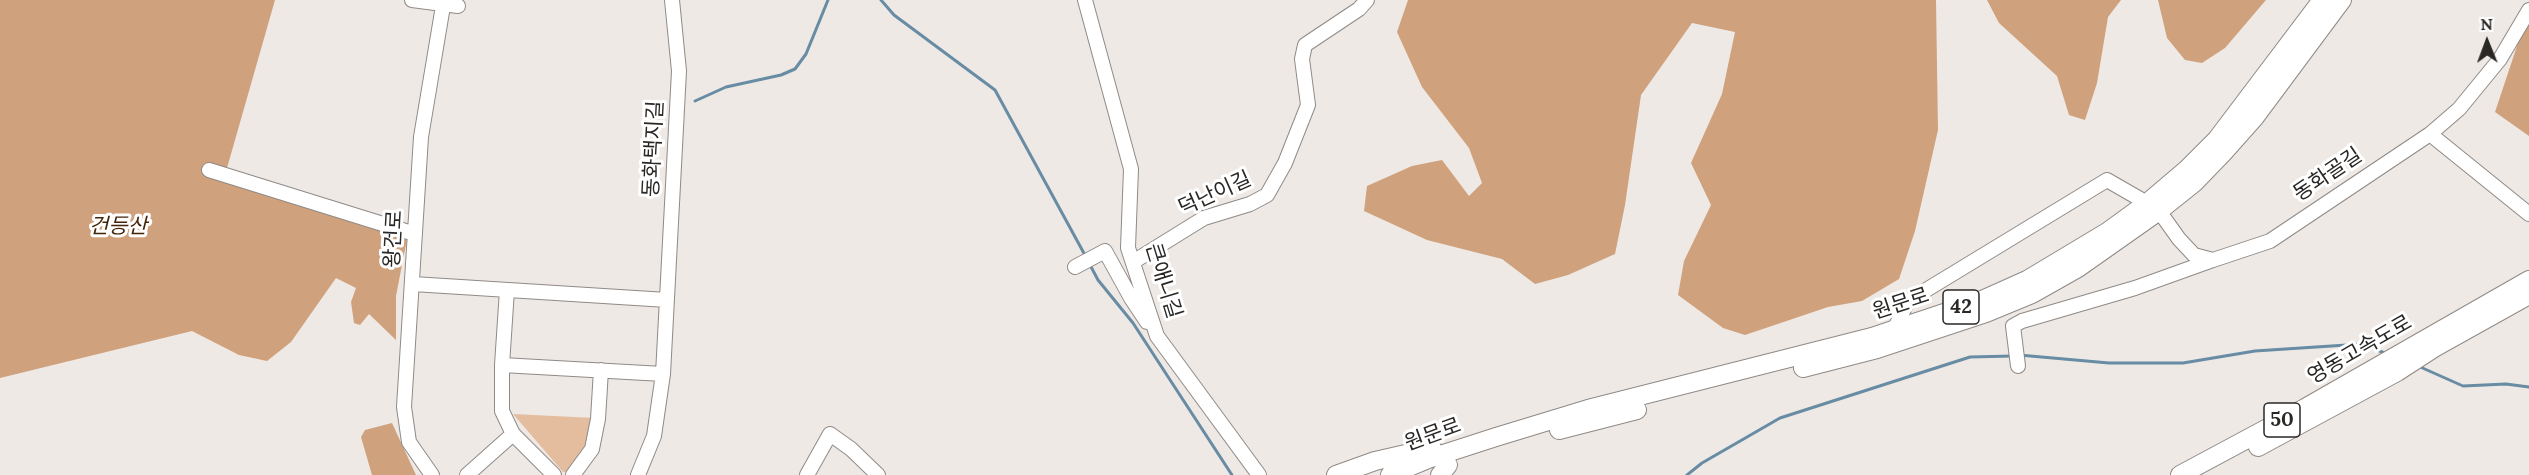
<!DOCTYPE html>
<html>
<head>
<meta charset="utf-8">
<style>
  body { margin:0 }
  #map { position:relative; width:2529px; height:475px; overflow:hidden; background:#efe9e5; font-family:Lora,serif }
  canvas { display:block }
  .north { position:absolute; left:2457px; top:12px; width:60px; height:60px; -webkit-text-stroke:4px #fff; paint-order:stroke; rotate:359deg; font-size:16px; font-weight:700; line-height:24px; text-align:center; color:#2a2826 }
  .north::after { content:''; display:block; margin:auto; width:21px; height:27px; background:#2a2826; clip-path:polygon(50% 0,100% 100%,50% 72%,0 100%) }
</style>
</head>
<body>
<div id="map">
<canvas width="2529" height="475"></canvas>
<div class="north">N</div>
</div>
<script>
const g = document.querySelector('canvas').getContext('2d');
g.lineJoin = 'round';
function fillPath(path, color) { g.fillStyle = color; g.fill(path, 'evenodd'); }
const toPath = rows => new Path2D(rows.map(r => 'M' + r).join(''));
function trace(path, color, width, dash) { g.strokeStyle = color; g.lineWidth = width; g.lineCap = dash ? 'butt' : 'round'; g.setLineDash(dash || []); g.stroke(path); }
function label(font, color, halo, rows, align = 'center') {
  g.font = font + ' Lora,"Noto Sans KR",serif'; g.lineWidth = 6; g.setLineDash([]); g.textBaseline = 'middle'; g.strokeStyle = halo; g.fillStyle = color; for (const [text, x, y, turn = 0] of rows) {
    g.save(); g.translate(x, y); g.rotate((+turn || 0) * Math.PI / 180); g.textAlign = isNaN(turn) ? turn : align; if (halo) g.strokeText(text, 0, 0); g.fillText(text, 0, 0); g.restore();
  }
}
fillPath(toPath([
  [513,414,595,418,590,441,571,473,563,472]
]), '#e4bd9e');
fillPath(toPath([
  [0,0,275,0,225,175,406,232,407,239,396,296,396,340,369,314,360,325,354,323,351,302,356,288,336,278,291,342,267,361,239,355,192,331,0,378],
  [1408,0,1936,0,1938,130,1915,231,1899,279,1862,301,1828,307,1745,335,1723,328,1678,295,1684,261,1711,205,1691,163,1722,94,1735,32,1692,23,1641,95,1625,205,1615,254,1568,275,1535,284,1502,259,1427,240,1364,211,1367,186,1412,166,1442,160,1469,196,1482,183,1469,148,1422,87,1397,32],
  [1987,0,2121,0,2108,17,2097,83,2085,120,2069,115,2057,76,1999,23],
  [2158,0,2266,0,2225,48,2202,63,2185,60,2167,38],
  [2529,18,2529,136,2495,112,2525,22],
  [392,423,416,475,372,475,361,437,365,430]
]), '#cfa17c');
trace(toPath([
  [881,0,894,15,995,90,1086,257],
  [695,101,726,87,781,75,795,69,806,54,828,0],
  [1089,263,1098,280,1133,323,1232,475],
  [2019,355,2109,363,2183,363,2255,351,2362,344,2387,354],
  [2418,366,2463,386,2506,384,2529,387],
  [1687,475,1702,463,1780,418,1970,357,2013,356]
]), '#678ca3', 3);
const minor = toPath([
  [412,0,458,6],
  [1085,0,1131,169,1128,248,1157,336,1259,475],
  [2430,134,2529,214],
  [209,170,415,234],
  [2159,211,2179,239,2194,255,2213,260,2270,241,2430,134,2459,109,2500,59,2529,10],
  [1133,262,1204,218,1250,204,1267,195,1285,163,1308,105,1302,59,1305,45,1359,9,1367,0],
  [1075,267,1105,251,1131,298,1147,322],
  [413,284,667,300],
  [507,290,502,365,502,411,513,434,554,475],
  [1894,330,1908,301,2107,180,2147,203],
  [502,365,663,374],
  [2018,366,2013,326,2022,321,2135,288,2213,260],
  [432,475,409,442,404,407,421,137,444,0],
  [467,475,513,434],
  [573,475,592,449,598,419,601,370],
  [638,475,654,436,663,374,679,71,672,0],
  [807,475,830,434,851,449,878,475]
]);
const highway = toPath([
  [1803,368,1877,349,1986,313,2032,294,2078,268,2159,211,2194,183,2223,153,2255,117,2342,0],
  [1559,430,1637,410],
  [2258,447,2397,372,2434,348,2529,295],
  [1336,475,1375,461,1432,448],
  [1390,475,1428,459,1496,437,1588,409,1872,337,1980,301,2027,280,2107,232,2147,203,2187,169,2217,139,2322,0],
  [1440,475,1448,465],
  [2180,475,2305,408,2529,280]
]);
trace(minor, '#908a86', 16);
trace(highway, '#908a86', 20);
trace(minor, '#fff', 14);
trace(highway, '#fff', 18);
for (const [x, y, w] of [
  [1961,307,36],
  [2282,420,36]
]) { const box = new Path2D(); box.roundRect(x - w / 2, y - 17, w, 34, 4.5); g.fillStyle = '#fff'; g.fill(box); trace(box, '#2a2826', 1.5); }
label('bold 20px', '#2a2826', null, [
  ["42",1961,307],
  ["50",2282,420]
]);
label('21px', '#2a2826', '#fff', [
  ["동화택지길",654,149,-87],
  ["동화골길",2328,175,-34],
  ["덕난이길",1215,194,-24],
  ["왕건로",394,239,-87],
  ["큰애니길",1163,281,73],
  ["원문로",1901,304,-18],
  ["영동고속도로",2360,350,-30],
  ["원문로",1433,435,-20]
]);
label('italic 21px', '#442507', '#fff', [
  ["건등산",118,227]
]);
</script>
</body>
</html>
